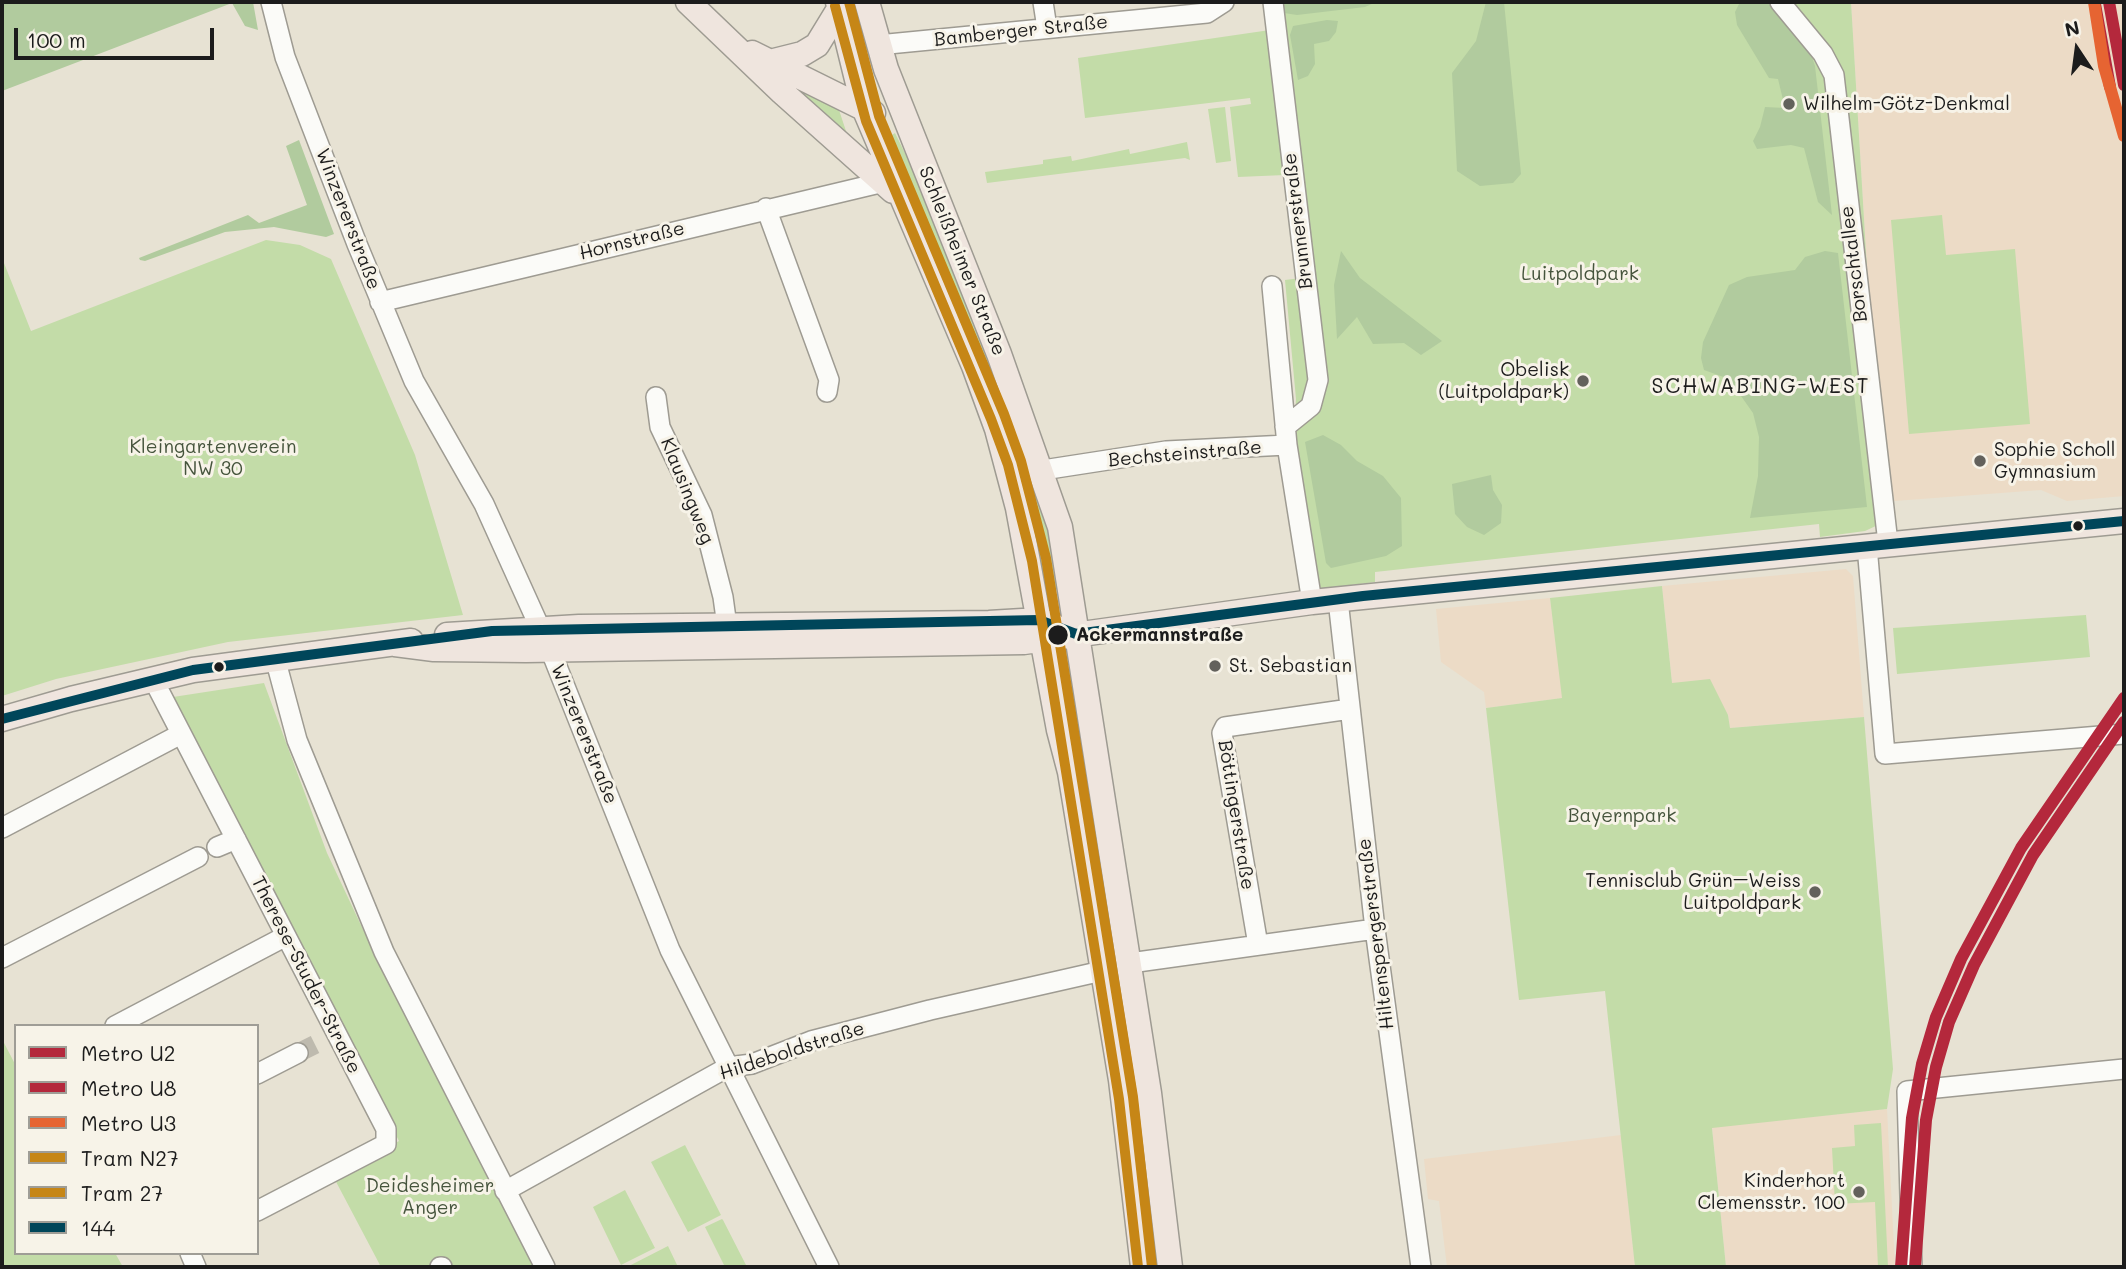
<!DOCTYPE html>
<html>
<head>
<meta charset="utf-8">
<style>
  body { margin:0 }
  #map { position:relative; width:2126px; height:1269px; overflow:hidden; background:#e7e2d3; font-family:Mali,sans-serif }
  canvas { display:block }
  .frame { position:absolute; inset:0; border:4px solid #1c1c1c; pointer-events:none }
  .legend { position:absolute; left:14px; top:1024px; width:245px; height:231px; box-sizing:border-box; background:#f7f3e8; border:2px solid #9f9d96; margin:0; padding:9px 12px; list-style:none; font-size:21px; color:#1c1c1c }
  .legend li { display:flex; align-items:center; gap:14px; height:35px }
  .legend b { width:35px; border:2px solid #9f9d96 }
  .north { position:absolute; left:2042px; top:14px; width:70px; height:70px; -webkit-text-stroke:5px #f7f3e8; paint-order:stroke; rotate:347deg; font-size:19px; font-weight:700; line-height:28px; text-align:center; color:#1c1c1c }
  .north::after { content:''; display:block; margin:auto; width:24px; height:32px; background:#1c1c1c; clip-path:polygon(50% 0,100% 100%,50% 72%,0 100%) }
  .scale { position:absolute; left:14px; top:28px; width:200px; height:32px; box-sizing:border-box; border:4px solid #1c1c1c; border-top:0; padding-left:9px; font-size:21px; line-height:24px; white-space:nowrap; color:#1c1c1c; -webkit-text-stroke:5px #f7f3e8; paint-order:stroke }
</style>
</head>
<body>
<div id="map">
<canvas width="2126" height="1269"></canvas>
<div class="frame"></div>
<ul class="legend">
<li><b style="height:9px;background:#b4283c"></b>Metro U2</li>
<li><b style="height:9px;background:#b4283c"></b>Metro U8</li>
<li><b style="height:9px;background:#e66432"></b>Metro U3</li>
<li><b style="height:9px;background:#c68616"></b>Tram N27</li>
<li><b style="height:9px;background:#c68616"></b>Tram 27</li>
<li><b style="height:9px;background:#00465a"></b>144</li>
</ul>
<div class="north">N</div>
<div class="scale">100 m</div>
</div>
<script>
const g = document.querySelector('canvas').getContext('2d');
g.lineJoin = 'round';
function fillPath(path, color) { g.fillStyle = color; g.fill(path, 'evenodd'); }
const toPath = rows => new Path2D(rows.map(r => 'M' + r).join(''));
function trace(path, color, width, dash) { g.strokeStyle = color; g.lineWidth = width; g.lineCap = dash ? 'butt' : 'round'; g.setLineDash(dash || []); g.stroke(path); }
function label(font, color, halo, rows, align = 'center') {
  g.font = font + ' Mali,sans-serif'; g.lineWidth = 6; g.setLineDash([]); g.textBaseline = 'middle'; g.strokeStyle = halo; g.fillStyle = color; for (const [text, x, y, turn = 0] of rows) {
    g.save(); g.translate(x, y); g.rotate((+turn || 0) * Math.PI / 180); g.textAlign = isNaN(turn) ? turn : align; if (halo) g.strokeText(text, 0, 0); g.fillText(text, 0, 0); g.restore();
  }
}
fillPath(toPath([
  [1851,2,2124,2,2124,496,2067,501,2041,490,1881,502],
  [1846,569,1853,576,1864,717,1730,728,1728,714,1672,683,1662,586],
  [1550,598,1563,698,1486,708,1484,692,1441,662,1436,609],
  [1887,1109,1895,1267,1726,1267,1712,1127],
  [1621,1135,1635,1267,1447,1267,1439,1201,1428,1199,1424,1159]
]), '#ecdbc6');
fillPath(toPath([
  [1273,2,1851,2,1882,519,1878,525,1865,531,1820,537,1819,524,1375,572,1375,582,1319,589,1294,435,1296,399,1285,280,1301,278],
  [1270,30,1285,175,1238,177,1230,107,1251,104,1250,98,1085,118,1078,58],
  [769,71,837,104,850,143],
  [1225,107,1231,161,1216,163,1208,109],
  [895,133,945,234,1044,512,1059,588,1046,592,1030,513,887,138],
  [1187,142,1190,160,1185,158,987,183,985,172,1043,164,1043,160,1071,156,1072,161,1129,149,1130,154],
  [1942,215,1946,255,2015,249,2030,424,1909,434,1891,220],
  [266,240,300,245,331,259,415,455,463,615,228,642,56,679,2,696,2,258,31,331],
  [1662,586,1672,683,1710,679,1728,715,1730,728,1864,717,1893,1069,1887,1109,1712,1128,1726,1267,1635,1267,1605,991,1519,1000,1486,708,1562,698,1550,598],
  [2086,615,2090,657,1897,674,1893,628],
  [1071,671,1120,943,1102,946,1062,672],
  [264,683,327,853,384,974,537,1267,450,1267,444,1258,427,1267,381,1267,333,1176,399,1141,173,697],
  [2,1039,16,1066,16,1253,115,1253,123,1267,2,1267],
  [1881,1123,1884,1183,1888,1267,1878,1267,1875,1202,1835,1204,1832,1148,1855,1146,1854,1125],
  [685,1145,721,1215,688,1232,651,1162],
  [625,1190,655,1248,621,1265,593,1207],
  [722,1219,723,1220,747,1267,725,1267,705,1227],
  [668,1246,678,1267,627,1267]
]), '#c3dca8');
fillPath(toPath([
  [2,2,253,2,258,30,245,26,232,3,2,91],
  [1283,2,1376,2,1365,7,1297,15,1284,13],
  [1486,2,1504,2,1521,174,1513,183,1480,186,1457,171,1452,73,1476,41],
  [1740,2,1772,2,1779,16,1808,45,1815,66,1832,215,1818,202,1804,148,1791,145,1757,149,1753,141,1760,127,1765,107,1785,108,1778,79,1769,78,1737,25,1735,12],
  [1327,20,1338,21,1336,32,1329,41,1314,44,1315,64,1308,76,1298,80,1290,35,1293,26],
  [299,140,334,234,326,237,274,227,225,232,145,261,140,260,139,258,248,215,259,223,307,205,286,146],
  [1341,251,1360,278,1442,341,1421,355,1404,343,1373,344,1357,317,1337,339,1334,285],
  [1825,251,1838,253,1867,507,1750,518,1758,476,1759,437,1753,413,1729,379,1704,370,1701,358,1703,342,1729,285,1747,277,1795,270,1805,257],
  [1323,435,1341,445,1357,461,1383,476,1401,498,1402,546,1386,556,1331,568,1326,563,1305,442],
  [1491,475,1493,490,1502,505,1501,523,1484,535,1467,527,1455,514,1452,484]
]), '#b1cb9e');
trace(toPath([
  [298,1053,318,1043]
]), '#bebaae', 19, [19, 10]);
const minor = toPath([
  [271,2,285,57,357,244,414,381,484,504,554,659,670,950,829,1267],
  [1043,2,1047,28],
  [1273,2,1318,380,1311,406,1285,427],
  [1780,2,1823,54,1834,75,1888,543],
  [878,45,1207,13,1224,2],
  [766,208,829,380,827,392],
  [1272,286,1287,445,1312,602],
  [380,302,884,182],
  [656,397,660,427,702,515,723,597,727,626],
  [1043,470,1166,451,1287,445],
  [1867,546,1885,754,2124,734],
  [1338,600,1375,929,1421,1267],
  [275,658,297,740,384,952,545,1267],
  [153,679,386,1129,386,1144,257,1211],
  [2,828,181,734],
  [217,847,236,839],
  [1258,945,1222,733,1225,727,1350,709],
  [2,958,198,857],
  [1130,963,1375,929],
  [115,1026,286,936],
  [257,1074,298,1053],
  [505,1191,728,1067,752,1064,811,1041,930,1010,1102,971],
  [190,1253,196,1267],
  [440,1267,442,1267],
  [1912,1267,1907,1091,2124,1069]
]);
const major = toPath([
  [688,2,782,92,893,191],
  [838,2,864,108,974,366,997,429,1018,508,1059,730,1070,772,1121,1080,1143,1267],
  [867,2,886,69,999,354,1060,527,1149,1093,1170,1267],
  [752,53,873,113],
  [770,62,802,54,817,45,839,9],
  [447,635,579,627,989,623,1039,620,1053,625],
  [395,644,434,649,526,650,1024,642,1312,602,2124,521],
  [2,719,71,699,193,670,411,641]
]);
trace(minor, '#9e9b92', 22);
trace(major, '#9e9b92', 27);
trace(minor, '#fbfbf8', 19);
trace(major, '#efe5de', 24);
trace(toPath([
  [2,719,193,670,492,631,1039,620,1076,634,1363,596,2124,521]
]), '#00465a', 10);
trace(toPath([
  [849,2,879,116,1004,414,1021,461,1046,558,1133,1097,1152,1267]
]), '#c68616', 10);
trace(toPath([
  [835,6,866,121,991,419,1008,465,1032,561,1119,1099,1138,1267]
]), '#c68616', 10);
trace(toPath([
  [2109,2,2124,85],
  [1901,1267,1912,1118,1922,1064,1936,1017,1961,959,2021,848,2124,698]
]), '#b4283c', 12);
trace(toPath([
  [2095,4,2110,87],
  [1915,1267,1926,1120,1936,1067,1949,1022,1974,965,2033,855,2124,722]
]), '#b4283c', 12);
trace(toPath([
  [2094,2,2104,66,2124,136]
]), '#e66432', 12);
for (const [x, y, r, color] of [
  [1789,104,7,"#63615c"],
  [1583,381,7,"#63615c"],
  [1980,461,7,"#63615c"],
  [2078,526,6,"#1c1c1c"],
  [1058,635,11,"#1c1c1c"],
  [1215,666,7,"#63615c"],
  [219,667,6,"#1c1c1c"],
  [1815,892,7,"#63615c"],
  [1859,1192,7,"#63615c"]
]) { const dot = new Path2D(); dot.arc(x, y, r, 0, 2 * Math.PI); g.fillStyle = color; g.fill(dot); trace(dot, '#f7f3e8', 2.5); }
label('19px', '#1c1c1c', '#f7f3e8', [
  ["Bamberger Straße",1021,31,-6],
  ["Winzererstraße",348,219,69],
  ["Brunnerstraße",1298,221,-97],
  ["Hornstraße",632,241,-14],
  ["Schleißheimer Straße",962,261,68],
  ["Borschtallee",1854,264,-97],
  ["Bechsteinstraße",1185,454,-5],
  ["Klausingweg",687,491,68],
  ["Winzererstraße",584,734,68],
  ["Böttingerstraße",1236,815,81],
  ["Hiltenspergerstraße",1376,934,-97],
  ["Therese-Studer-Straße",306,975,63],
  ["Hildeboldstraße",792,1051,-18]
]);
label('19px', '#1c1c1c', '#f7f3e8', [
  ["Wilhelm-Götz-Denkmal",1803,104],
  ["Obelisk",1569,370,"right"],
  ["(Luitpoldpark)",1569,392,"right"],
  ["Sophie Scholl",1994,450],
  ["Gymnasium",1994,472],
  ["St. Sebastian",1229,666],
  ["Tennisclub Grün–Weiss",1801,881,"right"],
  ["Luitpoldpark",1801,903,"right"],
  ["Kinderhort",1845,1181,"right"],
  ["Clemensstr. 100",1845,1203,"right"]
], 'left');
label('19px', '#45543c', '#f7f3e8', [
  ["Luitpoldpark",1580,274],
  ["Kleingartenverein",213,447],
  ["NW 30",213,469],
  ["Bayernpark",1622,816],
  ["Deidesheimer",430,1186],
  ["Anger",430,1208]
]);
label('bold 19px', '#1c1c1c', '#f7f3e8', [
  ["Ackermannstraße",1076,635]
], 'left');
g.letterSpacing = '2px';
label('21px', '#1c1c1c', '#f7f3e8', [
  ["SCHWABING-WEST",1761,387]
]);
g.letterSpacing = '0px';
</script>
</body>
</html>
